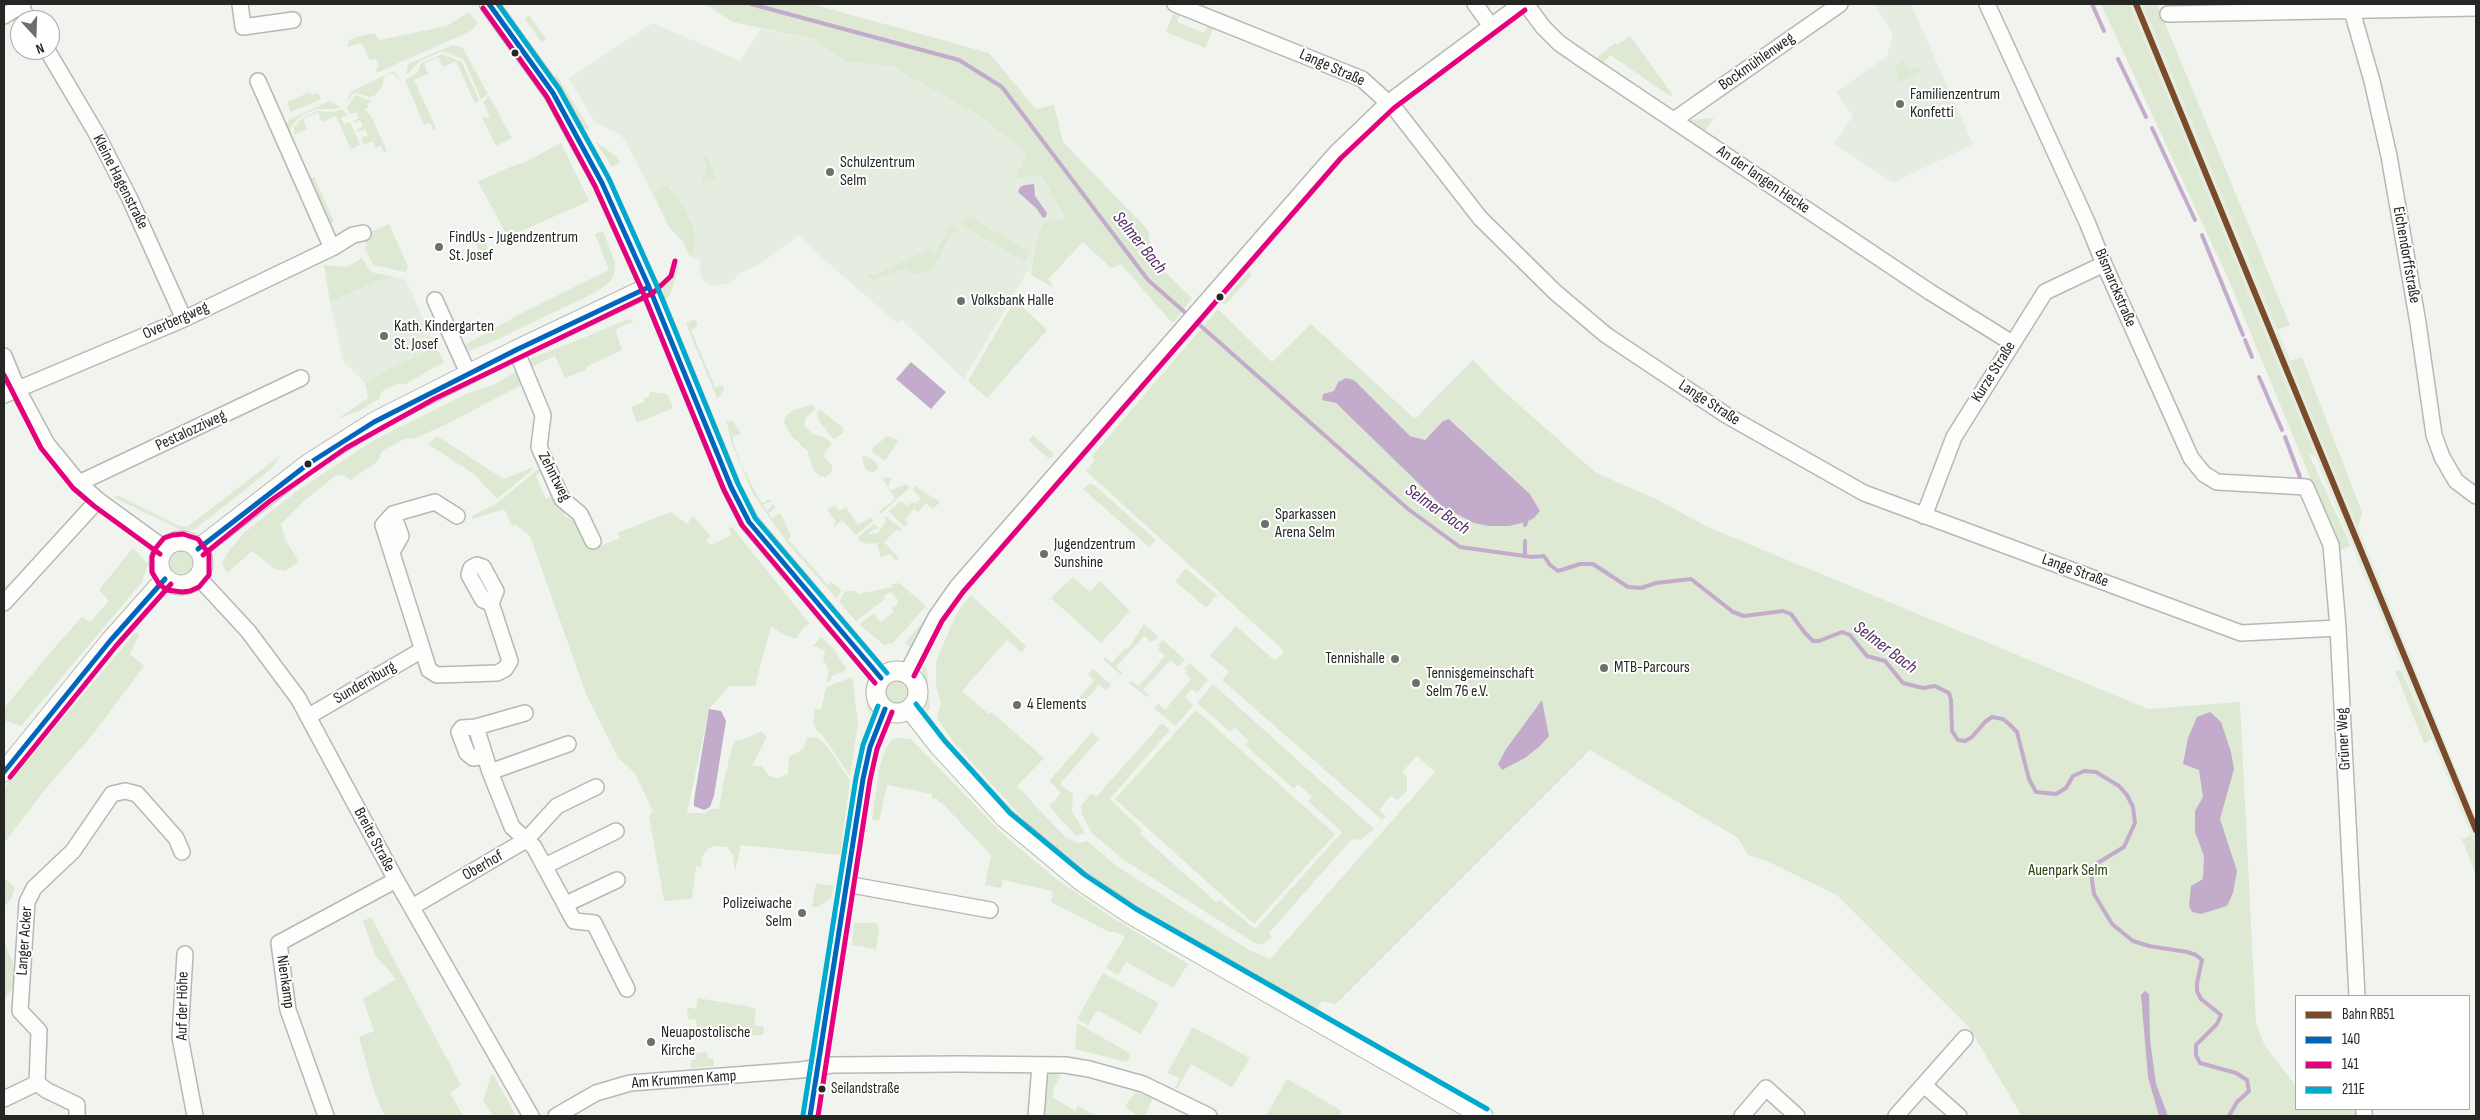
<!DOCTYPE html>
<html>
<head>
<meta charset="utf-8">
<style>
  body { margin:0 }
  #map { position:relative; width:2480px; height:1120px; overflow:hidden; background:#f1f4ee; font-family:"Sofia Sans Condensed",sans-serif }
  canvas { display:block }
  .frame { position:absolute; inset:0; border:5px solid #242723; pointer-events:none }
  .legend { position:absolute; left:2295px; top:995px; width:175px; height:115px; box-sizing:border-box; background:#fff; border:1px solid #a7a9a7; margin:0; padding:6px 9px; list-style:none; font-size:15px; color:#242723 }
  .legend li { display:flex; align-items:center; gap:10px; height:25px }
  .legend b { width:25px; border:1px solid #a7a9a7 }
  .north { position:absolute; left:10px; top:10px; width:50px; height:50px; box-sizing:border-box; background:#fff; border:1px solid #a7a9a7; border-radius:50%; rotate:160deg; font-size:14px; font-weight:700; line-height:20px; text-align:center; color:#242723 }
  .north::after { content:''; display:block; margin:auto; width:18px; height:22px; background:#6c6f6a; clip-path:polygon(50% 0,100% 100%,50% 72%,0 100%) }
</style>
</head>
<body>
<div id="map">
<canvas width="2480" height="1120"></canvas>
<div class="frame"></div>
<ul class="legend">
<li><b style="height:6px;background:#7a4b2a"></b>Bahn RB51</li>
<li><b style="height:6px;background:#0065bd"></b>140</li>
<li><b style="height:6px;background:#e5007d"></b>141</li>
<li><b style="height:6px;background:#00a9ce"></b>211E</li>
</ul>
<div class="north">N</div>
</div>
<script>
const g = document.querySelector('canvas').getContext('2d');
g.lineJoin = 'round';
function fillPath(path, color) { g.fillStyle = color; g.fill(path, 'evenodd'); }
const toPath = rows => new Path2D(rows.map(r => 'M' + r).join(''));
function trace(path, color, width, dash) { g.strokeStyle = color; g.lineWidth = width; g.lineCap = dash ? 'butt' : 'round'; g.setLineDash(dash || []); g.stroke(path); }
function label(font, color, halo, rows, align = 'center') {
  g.font = font + ' "Sofia Sans Condensed",sans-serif'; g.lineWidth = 4; g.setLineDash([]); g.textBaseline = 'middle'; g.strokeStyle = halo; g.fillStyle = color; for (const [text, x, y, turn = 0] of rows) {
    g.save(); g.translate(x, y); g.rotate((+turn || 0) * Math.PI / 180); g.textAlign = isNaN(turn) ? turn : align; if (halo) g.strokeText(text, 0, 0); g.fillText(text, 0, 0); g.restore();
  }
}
fillPath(toPath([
  [1875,4,1911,4,1973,144,1893,183,1834,144,1853,116,1836,92,1887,56,1893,35],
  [2129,4,2143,4,2278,330,2476,818,2476,847],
  [653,23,740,61,761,29,814,39,846,62,891,66,980,116,1028,153,1065,218,1045,224,1037,236,1031,270,1026,274,964,379,901,319,898,324,820,256,800,235,760,264,739,274,731,283,713,286,703,280,699,271,701,260,690,257,682,240,669,227,627,144,621,135,595,123,569,78],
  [396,277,406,280,436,347,389,369,365,383,343,361,330,302,377,281]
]), '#e5ede0');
fillPath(toPath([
  [705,4,812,4,989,53,1036,109,1054,105,1063,142,1148,230,1151,251,1147,255,1192,298,1174,322,1171,322,1121,264,1111,268,1083,242,1048,279,1053,285,1052,287,1031,275,1037,236,1044,223,1065,218,1041,175,1016,178,1027,153,980,116,891,66,846,62,814,39,732,22],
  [2101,4,2129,4,2315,456,2309,454,2351,546,2340,550,2230,283],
  [2143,4,2157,4,2290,325,2278,330],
  [469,12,478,23,471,31,376,73,377,67,379,66,376,59,370,60,362,43,347,47,349,40,360,36,375,33,379,40,447,26],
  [1173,14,1180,15,1177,22,1204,33,1208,25,1214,27,1205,48,1166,32],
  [529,15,546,39,542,43,525,19],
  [1630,36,1673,95,1670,96,1610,55,1602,65,1595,59,1615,43,1617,45],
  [453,45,462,47,488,94,481,99,464,60,449,53,440,52,419,62,406,76,408,64],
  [442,54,462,62,479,100,475,104,456,61,443,67,438,57,424,63,428,74,414,80,436,128,433,130,430,123,424,125,405,80,418,72,421,63],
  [1904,60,1909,71,1918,67,1921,72,1892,85,1900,78,1895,70,1897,64],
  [392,72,396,73,400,80,392,73,384,77,382,87,374,96,370,97,355,93,352,94,348,103,350,92],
  [556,74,589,128,588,130,583,127,554,80],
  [310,92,312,95,318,93,321,99,291,112,287,102],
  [355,95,372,101,367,104,369,107,365,109,371,116,387,151,384,152,381,146,376,148,373,141,364,145,361,138,368,135,365,129,358,132,357,130,363,126,360,120,354,123,353,121,359,118,357,112,350,114,347,108],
  [489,96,512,138,496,146,482,117,485,116,486,118,490,116,483,102],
  [330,101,341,107,334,109,317,109,302,115,292,125,290,132,309,177,314,177,334,222,326,225,284,127,290,119],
  [342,109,348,115,341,118,344,124,350,122,361,146,358,145,351,150,336,116,322,122,318,112,303,119,307,129,294,135,294,127,302,118,317,111,332,112],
  [1714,118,1704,132,1689,120],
  [596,142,616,156,620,162,612,167],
  [561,143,589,201,508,237,478,182,505,169,525,162],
  [706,154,716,178,702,184,707,165,703,156],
  [667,185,683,207,693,226,696,242,690,257,682,240,669,227,653,192],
  [970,217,1028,251,1026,262,961,225,964,220],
  [389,224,408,266,406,272,373,265,364,247,367,246,364,235],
  [951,225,958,229,952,233,933,267,917,275,906,268,873,280,866,276,871,273,873,276,931,248,934,255],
  [603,231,615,263,614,274,610,282,594,293,498,339,470,351,463,346,522,313,609,270,595,234],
  [481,232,488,249,480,253,474,240,463,245,459,237,468,233],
  [362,258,371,272,396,277,377,281,330,302,324,265,347,267],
  [674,260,679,267,670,295,665,300,662,287,671,273],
  [1250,270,1251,276,1225,305,1222,302],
  [1015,300,1047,330,987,398,968,381],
  [1218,309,1272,362,1311,324,1415,419,1473,360,1501,389,1596,473,1656,499,1710,528,2148,709,2240,702,2256,1024,2265,1046,2296,1086,2296,1109,2358,1109,2358,1116,2022,1116,1968,1026,1838,896,1765,860,1748,855,1738,838,1590,750,1336,1004,1322,1001,1316,1010,1108,888,1029,825,954,743,937,718,941,702,936,687,936,662,952,624,960,608,971,595,1026,646,1022,653,1007,640,962,691,989,714,991,712,1044,758,1017,786,1066,838,1078,843,1087,841,1118,867,1249,950,1270,959,1435,772,1417,756,1402,772,1407,777,1407,791,1397,800,1391,796,1379,810,1386,816,1382,820,1222,680,1229,672,1210,656,1236,626,1275,661,1284,652,1282,649,1086,471,1095,460,1092,456],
  [1346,378,1354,380,1410,436,1424,440,1443,421,1450,419,1530,494,1540,511,1336,403,1323,400,1323,394,1334,391,1338,382],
  [1542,701,1549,736,1525,758,1502,770,1498,764,1506,749],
  [628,319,634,321,618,328,616,332,622,350,586,367,586,370,565,378,555,356,529,368,528,365,531,358,571,343],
  [695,319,698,326,691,330,715,387,723,385,724,389,719,397,717,398,688,329,686,323],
  [1178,342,1180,344,1067,475,1065,473],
  [436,347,444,362,404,385,399,383,381,392,380,398,361,410,337,419,368,398,365,383,389,369],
  [2302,357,2362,512,2358,528,2290,361],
  [517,371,525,383,447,424,413,439,406,438,382,451,378,461,351,480,343,475,335,476,304,501,281,524,285,539,299,562,285,571,275,569,252,551,227,573,222,563,230,549,244,533,301,488,376,439,466,394,495,384],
  [650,392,667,394,673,408,637,423,631,407,644,402,644,398,649,397],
  [810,405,814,406,815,410,806,417,804,426,813,434,826,438,832,444,825,452,824,457,832,466,832,471,826,477,820,476,813,470,808,452,791,435,784,422,786,416,794,410],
  [820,409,843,428,843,433,834,439,829,434,818,419,817,412],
  [726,420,733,421,741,434,733,436,733,441,741,464,757,495,762,503,770,499,772,501,763,505,767,511,773,504,776,507,769,513,772,518,780,513,782,516,791,536,788,539,828,585,831,582,841,590,837,599,788,544,753,494,732,444],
  [1033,435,1054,454,1049,459,1028,440],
  [437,436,504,479,533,467,533,469,497,499,474,474,428,444],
  [887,436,899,440,885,461,873,453,872,449],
  [281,455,270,470,195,529,188,531,183,531,115,498,117,495,177,525,187,527],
  [865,455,876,462,878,469,872,473,865,469,862,457],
  [544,469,536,476,546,499,555,495,566,517,581,525,590,550,620,538,617,533,671,512,687,524,693,516,711,537,706,540,711,545,732,535,729,529,731,526,810,624,804,627,796,639,782,634,771,626,755,686,729,686,709,709,687,813,705,813,710,809,719,809,723,783,734,741,742,740,762,731,767,737,752,766,762,766,769,776,778,778,788,774,789,757,803,749,807,738,817,737,826,745,850,780,840,855,741,845,735,872,733,855,727,847,714,846,707,849,702,857,701,867,696,866,692,899,664,901,649,816,653,811,634,772,619,759,586,694,530,536,516,525,512,526,504,509,473,519,472,516,496,504,537,470],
  [880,474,883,478,892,477,888,486,891,490,906,484,910,487,881,514,878,512,895,499],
  [1089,484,1093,484,1156,540,1149,547,1083,489],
  [915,486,940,502,933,509,926,503,918,512,914,509,905,519,908,523,904,527,889,511,901,501,907,506,912,502,915,504,921,499,913,490],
  [834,505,840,511,846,507,858,525,871,517,873,521,856,535,842,520,834,527,833,525,836,522,827,510],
  [884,515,902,529,900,531,897,529,884,542,899,558,896,561,890,554,881,557,877,543,867,544,858,540,858,537,874,524,879,528,869,532,870,534,878,533,886,521],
  [133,548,148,564,142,582,21,726,4,720,4,708,62,639,82,617,90,622,109,601,99,590],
  '166 563a14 14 0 1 1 28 0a14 14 0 1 1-28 0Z',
  [1186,568,1217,595,1206,608,1175,581],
  [1073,577,1090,592,1100,581,1130,611,1101,643,1051,598],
  [899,583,926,606,893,643,884,645,859,624,874,614,881,622,894,611,891,608,897,605,898,600,891,592,884,596,885,599,856,621,839,602,845,591,856,591,858,594,893,587,892,584],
  [928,615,929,617,911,648,905,643],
  [1144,624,1159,637,1151,642,1144,636,1116,667,1123,673,1121,675,1103,659,1105,657,1112,663,1126,647,1128,649],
  [136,632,140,634,130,654,144,666,94,733,43,792,4,843,4,788],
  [821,637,833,648,847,670,832,676,830,681,826,682,829,671,823,659,825,650,813,646],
  [1163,640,1185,660,1181,665,1177,666,1170,660,1143,690,1149,696,1147,697,1129,683,1131,681,1139,686,1165,656,1158,650,1160,648,1158,645],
  [1190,663,1208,680,1197,693,1192,689,1185,697,1193,706,1175,726,1154,708,1158,704,1165,710,1191,679,1185,674,1187,671,1184,669],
  [925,666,927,670,930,708,927,712,924,705,926,689,922,669],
  [1093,669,1111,685,1106,691,1099,685,1083,703,1078,699,1094,681,1088,674],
  [2401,670,2432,739,2424,743,2395,671],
  [868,676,872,697,871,714,867,708,865,688],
  [852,677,858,723,850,776,823,736,816,730,813,722,815,709,821,710,826,687],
  '886 691a12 12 0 1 1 24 0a12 12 0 1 1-24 0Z',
  [1213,684,1374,829,1361,840,1352,839,1269,933,1272,937,1262,945,1253,942,1121,858,1091,832,1082,814,1081,806,1091,794,1097,796,1162,723,1170,730,1110,799,1143,831,1140,834,1216,902,1220,900,1255,929,1342,832,1308,801,1312,797,1298,784,1294,789,1245,745,1249,741,1235,728,1230,732,1197,703],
  [1196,710,1335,834,1254,924,1115,799],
  [1092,732,1099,739,1060,784,1073,794,1072,811,1085,833,1076,836,1049,806,1061,793,1049,781],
  [898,738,911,739,1004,835,1055,878,1110,916,1188,964,1173,988,1126,962,1118,975,1106,968,1125,937,1116,932,1109,932,1051,902,1053,891,1003,880,1001,888,985,885,991,855,942,803,938,802,938,799,932,798,932,794,887,785,879,821,872,819,879,770,885,750,891,741],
  [2471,835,2476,847,2476,875,2462,839],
  [4,878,15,887,12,897,4,908],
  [816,883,834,886,831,898,818,907,812,907],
  [371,917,461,1085,450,1093,463,1116,385,1116,375,1094,359,1037,374,1031,363,999,396,979,375,955,363,921],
  [854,923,877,923,879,931,876,949,852,945],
  [4,942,13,962,16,986,4,998],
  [1103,973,1159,1003,1141,1034,1099,1011,1096,1012,1088,1025,1078,1020,1078,1017],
  [698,998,756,1008,754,1025,764,1027,763,1035,728,1036,727,1027,697,1029,696,1019,688,1020,687,1007,696,1009],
  [1077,1023,1131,1054,1127,1062,1075,1049],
  [1193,1027,1250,1058,1232,1087,1191,1064,1177,1089,1175,1088,1180,1078,1167,1073],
  [707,1052,708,1059,713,1058,714,1066,691,1068,691,1060,696,1060,695,1053],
  [1050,1073,1061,1075,1052,1092,1054,1093,1052,1097,1075,1111,1078,1106,1096,1116,1042,1116,1045,1077],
  [491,1075,494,1076,516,1116,493,1116,483,1101],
  [1287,1079,1342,1111,1339,1116,1266,1116],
  [1135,1092,1153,1098,1145,1116,1134,1116,1135,1114,1125,1106]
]), '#dde9d3');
fillPath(toPath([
  [1034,184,1035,196,1047,213,1046,217,1043,218,1036,208,1018,192,1020,187,1025,185],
  [911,362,946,392,931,409,896,379],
  [1346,378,1354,380,1410,436,1425,440,1443,421,1449,419,1530,494,1540,511,1534,518,1526,522,1509,526,1489,526,1474,523,1443,507,1336,403,1322,400,1323,394,1334,391,1338,382],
  [1542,700,1549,736,1540,746,1525,758,1502,770,1498,764,1506,749],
  [709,709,721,711,726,721,714,796,710,807,704,810,694,806,694,800],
  [2210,712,2221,722,2231,752,2234,769,2220,819,2237,871,2233,893,2227,906,2201,914,2192,912,2189,906,2191,886,2203,879,2204,856,2195,832,2195,811,2203,797,2199,770,2183,764,2188,738,2197,717],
  [2145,991,2149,994,2150,1040,2156,1084,2168,1116,2159,1116,2148,1077,2141,995]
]), '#c3abcc');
trace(toPath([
  [751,4,959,60,1002,87,1148,280,1189,316],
  [2092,4,2104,31],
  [2118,59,2146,117],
  [2152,128,2195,220],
  [2202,235,2243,335],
  [1194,320,1408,509,1460,547,1532,557,1544,556,1550,565,1558,571,1580,564,1593,564,1628,587,1641,588,1656,583,1691,579,1733,612,1744,616,1783,611,1791,614,1805,633,1813,641,1819,641,1842,632,1850,635,1867,656,1885,661,1903,683,1923,688,1935,686,1949,693,1951,700,1952,731,1958,740,1965,741,1972,737,1985,722,1992,717,2003,719,2009,724,2017,732,2029,779,2036,792,2056,794,2066,788,2073,776,2084,771,2096,772,2119,786,2127,795,2133,807,2135,823,2124,847,2096,864,2091,873,2094,894,2112,924,2133,941,2149,946,2187,952,2196,955,2202,960,2197,983,2197,991,2201,999,2221,1015,2217,1024,2196,1045,2196,1055,2200,1063,2236,1073,2247,1080,2249,1091,2237,1102,2229,1116],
  [2245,340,2252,357],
  [2259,377,2282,430],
  [2285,437,2300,477],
  [1525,525,1526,522],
  [1525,555,1525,541]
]), '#c3abcc', 4);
const minor = toPath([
  [240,4,243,27,293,20],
  [1175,4,1362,79,1396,110,1480,218,1555,292,1606,335,1726,415,1864,493,2241,633,2338,628],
  [1475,4,1491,26],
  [1526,4,1543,27,1559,43,1582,59,1930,292,2012,343],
  [1987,4,2087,222,2104,264,2191,458,2204,474,2217,482,2306,487,2331,545,2338,628,2357,996],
  [2350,4,2372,81,2389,156,2418,323,2434,435,2442,457,2456,481,2476,496],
  [20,6,29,20],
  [2168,14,2476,8],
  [4,16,23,4],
  [47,50,95,131,129,197,184,319],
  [258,81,332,248],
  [1674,120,1840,4],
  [435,300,468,373],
  [516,350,543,415,539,447,562,499,580,514,593,541],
  [4,356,18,390,47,444,79,483,98,500,164,548],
  [4,395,184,319,332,248,353,235,363,233],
  [79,483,301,378],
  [457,516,435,502,393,514,383,525,429,670,437,675,497,673,505,669,510,661,491,603,496,591,483,567,477,565,471,568,469,575,483,600,491,603],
  [1924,516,1954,437,2045,292,2104,264],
  [392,552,401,536,393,514],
  [198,577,248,631,298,698,396,880,531,1116],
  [4,603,98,500],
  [907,673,936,617,957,587,1336,153,1389,102,1521,4],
  [525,713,476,727,490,772,512,827,534,847,574,921,594,923,627,989],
  [309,716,422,650],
  [476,727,462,728,459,732,467,753,473,758,485,756],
  [490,772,568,744],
  [545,866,616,831],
  [846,884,990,910],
  [566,904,617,880],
  [412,907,526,840,557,806,596,787],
  [185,954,180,1037,195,1116],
  [37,1083,39,1031,20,1011,27,902,34,888,73,851,112,794,125,791,137,794,176,838,182,852],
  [37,1083,46,1090,77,1105,77,1116],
  [1924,1085,1959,1116],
  [4,1099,37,1083],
  [2364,1109,2364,1116],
  [326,1116,288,1010,279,943,396,880],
  [556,1116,596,1093,630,1083,801,1070,832,1065,959,1064,1065,1065,1089,1069,1143,1084,1209,1116],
  [810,1116,863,779,870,747,885,709],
  [1036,1116,1040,1065],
  [1742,1116,1766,1088,1797,1116],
  [1896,1116,1965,1038]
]);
const major = toPath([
  [489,4,553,93,602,183,649,287,731,487,749,522,881,678],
  '159 563a22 22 0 1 1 44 0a22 22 0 1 1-44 0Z',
  [198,549,308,464,374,422,516,350,649,287],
  '876 692a21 21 0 1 1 42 0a21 21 0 1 1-42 0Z',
  [910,709,938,745,1005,818,1081,881,1132,915,1483,1116],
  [4,772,110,641,165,579]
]);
trace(minor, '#b5b8b3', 18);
trace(major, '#b5b8b3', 21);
trace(minor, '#fdfdfc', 15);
trace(major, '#fdfdfc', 19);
trace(toPath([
  [489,4,553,93,602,183,649,287,731,487,749,522,881,678],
  [198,549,308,464,374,422,516,350,649,287],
  [4,772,110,641,165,579],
  [810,1116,863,779,870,747,885,709]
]), '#0065bd', 5);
trace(toPath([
  [483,8,547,97,595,186,642,290,724,490,742,525,875,683],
  [4,375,41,448,73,488,94,506,160,554],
  [173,535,164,538,155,549,152,557,152,572,159,584,167,590,182,592,190,591,199,587,209,575,209,554,198,539,183,534,174,535],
  [203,555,270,501,346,448,434,399,653,293,671,276,675,261],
  [914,676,942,621,963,592,1341,158,1394,108,1525,10],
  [10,777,116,646,171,584],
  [818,1116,870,780,877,749,892,712]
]), '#e5007d', 5);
trace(toPath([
  [498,4,559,89,609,179,656,284,738,484,755,518,887,673],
  [916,704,944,740,1010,813,1085,875,1136,909,1487,1109],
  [803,1115,856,778,863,745,878,706]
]), '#00a9ce', 5);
trace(toPath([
  [2136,4,2476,830]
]), '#7a4b2a', 6);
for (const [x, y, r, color] of [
  [515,53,4.5,"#242723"],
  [1900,104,5,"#6c6f6a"],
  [830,172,5,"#6c6f6a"],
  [439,247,5,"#6c6f6a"],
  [1220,297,4.5,"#242723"],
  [961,301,5,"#6c6f6a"],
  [384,336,5,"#6c6f6a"],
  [308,464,4.5,"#242723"],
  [1265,524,5,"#6c6f6a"],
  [1044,554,5,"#6c6f6a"],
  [1395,659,5,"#6c6f6a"],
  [1604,668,5,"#6c6f6a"],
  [1416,683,5,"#6c6f6a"],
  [1017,705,5,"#6c6f6a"],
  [802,913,5,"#6c6f6a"],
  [651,1042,5,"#6c6f6a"],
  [822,1089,4.5,"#242723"]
]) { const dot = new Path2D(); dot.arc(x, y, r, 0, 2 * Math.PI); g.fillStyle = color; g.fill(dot); trace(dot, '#fff', 2); }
label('15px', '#242723', '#fff', [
  ["Seilandstraße",831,1089]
], 'left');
label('16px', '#242723', '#fff', [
  ["Bockmühlenweg",1757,62,-35],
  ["Lange Straße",1332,68,24],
  ["An der langen Hecke",1763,180,34],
  ["Kleine Hagenstraße",120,182,63],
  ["Eichendorffstraße",2406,255,80],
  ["Bismarckstraße",2115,288,67],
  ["Overbergweg",176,321,-24],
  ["Kurze Straße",1994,372,-58],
  ["Lange Straße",1709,403,33],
  ["Pestalozziweg",191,431,-25],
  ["Zehntweg",554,477,63],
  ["Lange Straße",2075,571,20],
  ["Sundernburg",365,683,-30],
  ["Grüner Weg",2344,739,-93],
  ["Breite Straße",374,840,62],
  ["Oberhof",483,866,-30],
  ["Langer Acker",25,941,-86],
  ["Nienkamp",285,982,82],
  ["Auf der Höhe",183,1006,-89],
  ["Am Krummen Kamp",684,1080,-4]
]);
label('16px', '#242723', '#fff', [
  ["Familienzentrum",1910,95],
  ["Konfetti",1910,113],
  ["Schulzentrum",840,163],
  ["Selm",840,181],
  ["FindUs - Jugendzentrum",449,238],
  ["St. Josef",449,256],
  ["Volksbank Halle",971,301],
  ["Kath. Kindergarten",394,327],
  ["St. Josef",394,345],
  ["Sparkassen",1275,515],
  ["Arena Selm",1275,533],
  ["Jugendzentrum",1054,545],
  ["Sunshine",1054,563],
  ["Tennishalle",1385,659,"right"],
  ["MTB-Parcours",1614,668],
  ["Tennisgemeinschaft",1426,674],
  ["Selm 76 e.V.",1426,692],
  ["4 Elements",1027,705],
  ["Polizeiwache",792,904,"right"],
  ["Selm",792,922,"right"],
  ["Neuapostolische",661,1033],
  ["Kirche",661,1051]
], 'left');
label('16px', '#29450a', '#fff', [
  ["Auenpark Selm",2068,871]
]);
label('italic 18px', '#572a68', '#fff', [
  ["Selmer Bach",1139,243,51],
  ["Selmer Bach",1437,510,35],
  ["Selmer Bach",1885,648,37]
]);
</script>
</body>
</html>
